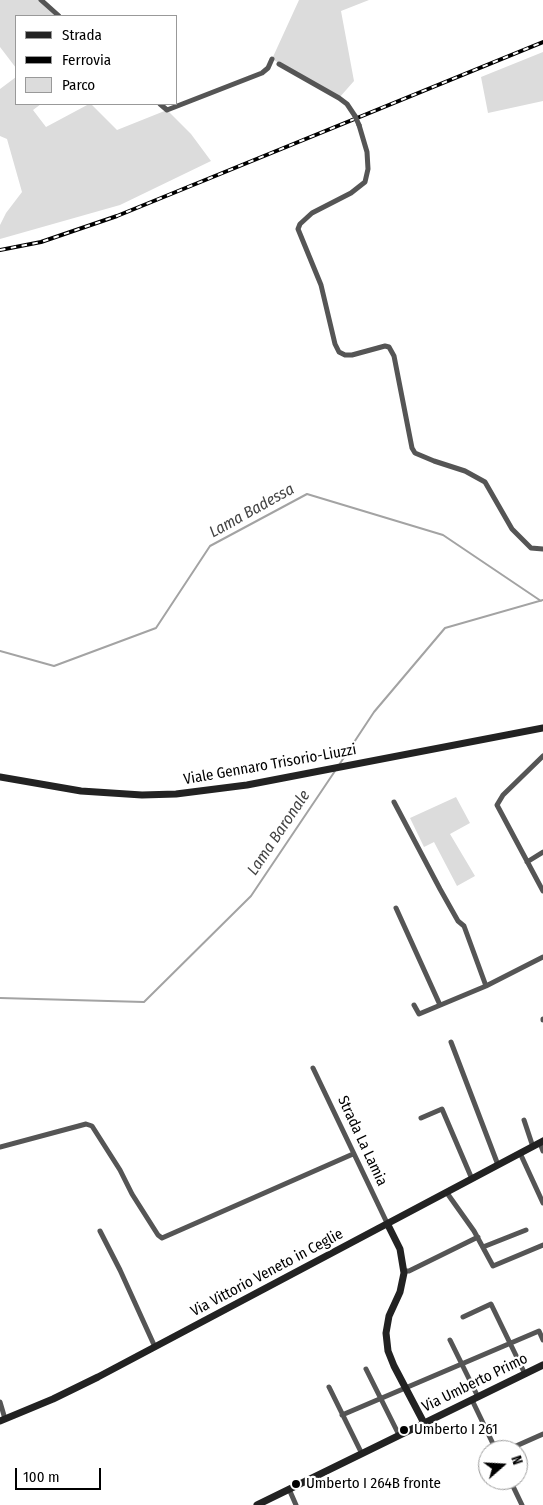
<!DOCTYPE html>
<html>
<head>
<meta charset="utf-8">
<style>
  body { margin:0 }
  #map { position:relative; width:543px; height:1505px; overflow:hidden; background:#fff; font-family:"Fira Sans Condensed",sans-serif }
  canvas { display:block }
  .legend { position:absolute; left:15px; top:15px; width:162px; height:90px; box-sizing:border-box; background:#fff; border:1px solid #999; margin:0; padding:6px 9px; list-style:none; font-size:15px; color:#000 }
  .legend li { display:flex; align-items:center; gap:10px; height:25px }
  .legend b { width:25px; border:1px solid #999 }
  .north { position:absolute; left:478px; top:1440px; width:50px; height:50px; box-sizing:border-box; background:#fff; border:1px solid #999; border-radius:50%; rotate:71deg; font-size:14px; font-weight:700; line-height:20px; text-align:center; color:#000 }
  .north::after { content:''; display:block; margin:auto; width:18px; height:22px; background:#000; clip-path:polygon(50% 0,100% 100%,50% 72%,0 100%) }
  .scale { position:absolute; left:15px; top:1468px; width:86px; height:22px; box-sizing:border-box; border:2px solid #000; border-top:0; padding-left:6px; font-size:15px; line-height:18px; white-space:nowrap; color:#000; -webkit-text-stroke:4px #fff; paint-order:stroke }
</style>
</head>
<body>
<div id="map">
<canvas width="543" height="1505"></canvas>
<ul class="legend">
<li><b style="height:6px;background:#222"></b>Strada</li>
<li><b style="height:6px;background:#000"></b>Ferrovia</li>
<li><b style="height:14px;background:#dcdcdc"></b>Parco</li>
</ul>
<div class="north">N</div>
<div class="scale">100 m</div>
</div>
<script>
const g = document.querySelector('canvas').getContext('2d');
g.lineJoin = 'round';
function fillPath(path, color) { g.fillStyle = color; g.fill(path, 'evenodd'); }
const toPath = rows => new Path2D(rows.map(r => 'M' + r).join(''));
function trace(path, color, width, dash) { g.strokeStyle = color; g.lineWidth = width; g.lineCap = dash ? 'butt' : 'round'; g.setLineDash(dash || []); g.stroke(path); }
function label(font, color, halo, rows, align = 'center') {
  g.font = font + ' "Fira Sans Condensed",sans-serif'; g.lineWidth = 4.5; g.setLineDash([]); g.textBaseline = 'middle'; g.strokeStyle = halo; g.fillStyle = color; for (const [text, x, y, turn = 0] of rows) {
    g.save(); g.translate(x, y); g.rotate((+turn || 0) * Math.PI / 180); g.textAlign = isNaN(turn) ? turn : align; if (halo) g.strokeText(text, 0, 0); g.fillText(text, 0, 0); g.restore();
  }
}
fillPath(toPath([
  [0,0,44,0,61,16,16,16,16,68,0,47],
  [299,0,369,0,341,11,354,81,339,98,272,59],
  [543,52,543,101,488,113,481,77],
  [16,77,16,104,41,104,33,110,46,127,89,104,91,104,117,130,167,110,191,134,211,161,120,205,0,239,0,225,6,213,22,192,7,139,0,136,0,89],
  [456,797,470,823,450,834,475,876,457,886,434,842,424,847,410,818]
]), '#dcdcdc');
trace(toPath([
  [0,651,54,666,156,628,210,546,307,494,443,535,541,601],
  [339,765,374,712,445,628,543,600],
  [0,998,144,1002,251,896,335,771]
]), '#a3a3a3', 2);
trace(toPath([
  [41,0,59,16],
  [279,64,339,98,347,104,355,116],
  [160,104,167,110,262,73,268,68,272,59],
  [359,125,367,152,368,169,365,182,351,193,312,213,300,224,298,229,321,285,335,344,339,352,345,355,352,355,385,346,389,347,394,356,412,448,415,453,434,461,465,471,485,482,512,529,531,548,543,549],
  [543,756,503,795,497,805,543,891],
  [394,802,440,889,458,921,464,926,486,986],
  [527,862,543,852],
  [396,908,440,1005],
  [414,1005,419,1014,486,986,543,957],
  [543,1020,543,1019],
  [451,1042,498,1165],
  [313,1068,388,1225],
  [421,1118,442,1109,472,1179],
  [524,1120,533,1147],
  [540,1143,543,1151],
  [0,1147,86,1124,92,1126,120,1170,132,1194,158,1235,162,1238,353,1154],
  [520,1153,543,1203],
  [447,1193,474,1231,493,1266,543,1245],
  [100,1231,120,1270,155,1347],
  [483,1247,526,1230],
  [404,1271,409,1271,478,1237],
  [463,1317,491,1304,525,1374],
  [450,1340,478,1397],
  [366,1369,399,1435],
  [329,1387,362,1454],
  [472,1400,496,1450],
  [0,1402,5,1419],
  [342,1415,539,1331,543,1340],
  [507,1450,543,1434],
  [510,1480,522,1505],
  [289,1489,296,1505]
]), '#555', 5);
trace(toPath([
  [0,777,81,791,142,795,176,794,247,785,543,728],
  [388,1225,400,1249,404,1273,400,1292,389,1316,386,1333,388,1351,394,1366,424,1423],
  [0,1421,53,1399,98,1377,543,1141],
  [257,1505,543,1365]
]), '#222', 7);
const rail = toPath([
  [0,250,41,242,117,216,543,42]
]);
trace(rail, '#000', 4);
trace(rail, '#fff', 2, [5.5]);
trace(toPath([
  [355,116,359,125]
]), '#555', 5);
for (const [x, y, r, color] of [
  [404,1430,5,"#000"],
  [296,1484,5,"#000"]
]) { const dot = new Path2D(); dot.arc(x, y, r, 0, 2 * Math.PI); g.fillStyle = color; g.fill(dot); trace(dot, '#fff', 2); }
label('15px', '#000', '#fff', [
  ["Viale Gennaro Trisorio-Liuzzi",270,765,-10],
  ["Strada La Lamia",362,1141,65],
  ["Via Vittorio Veneto in Ceglie",267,1273,-28],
  ["Via Umberto Primo",475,1383,-26]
]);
label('15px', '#000', '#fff', [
  ["Umberto I 261",414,1430],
  ["Umberto I 264B fronte",306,1484]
], 'left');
label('italic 16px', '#444', '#fff', [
  ["Lama Badessa",252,511,-29],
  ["Lama Baronale",279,833,-56]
]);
</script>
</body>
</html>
